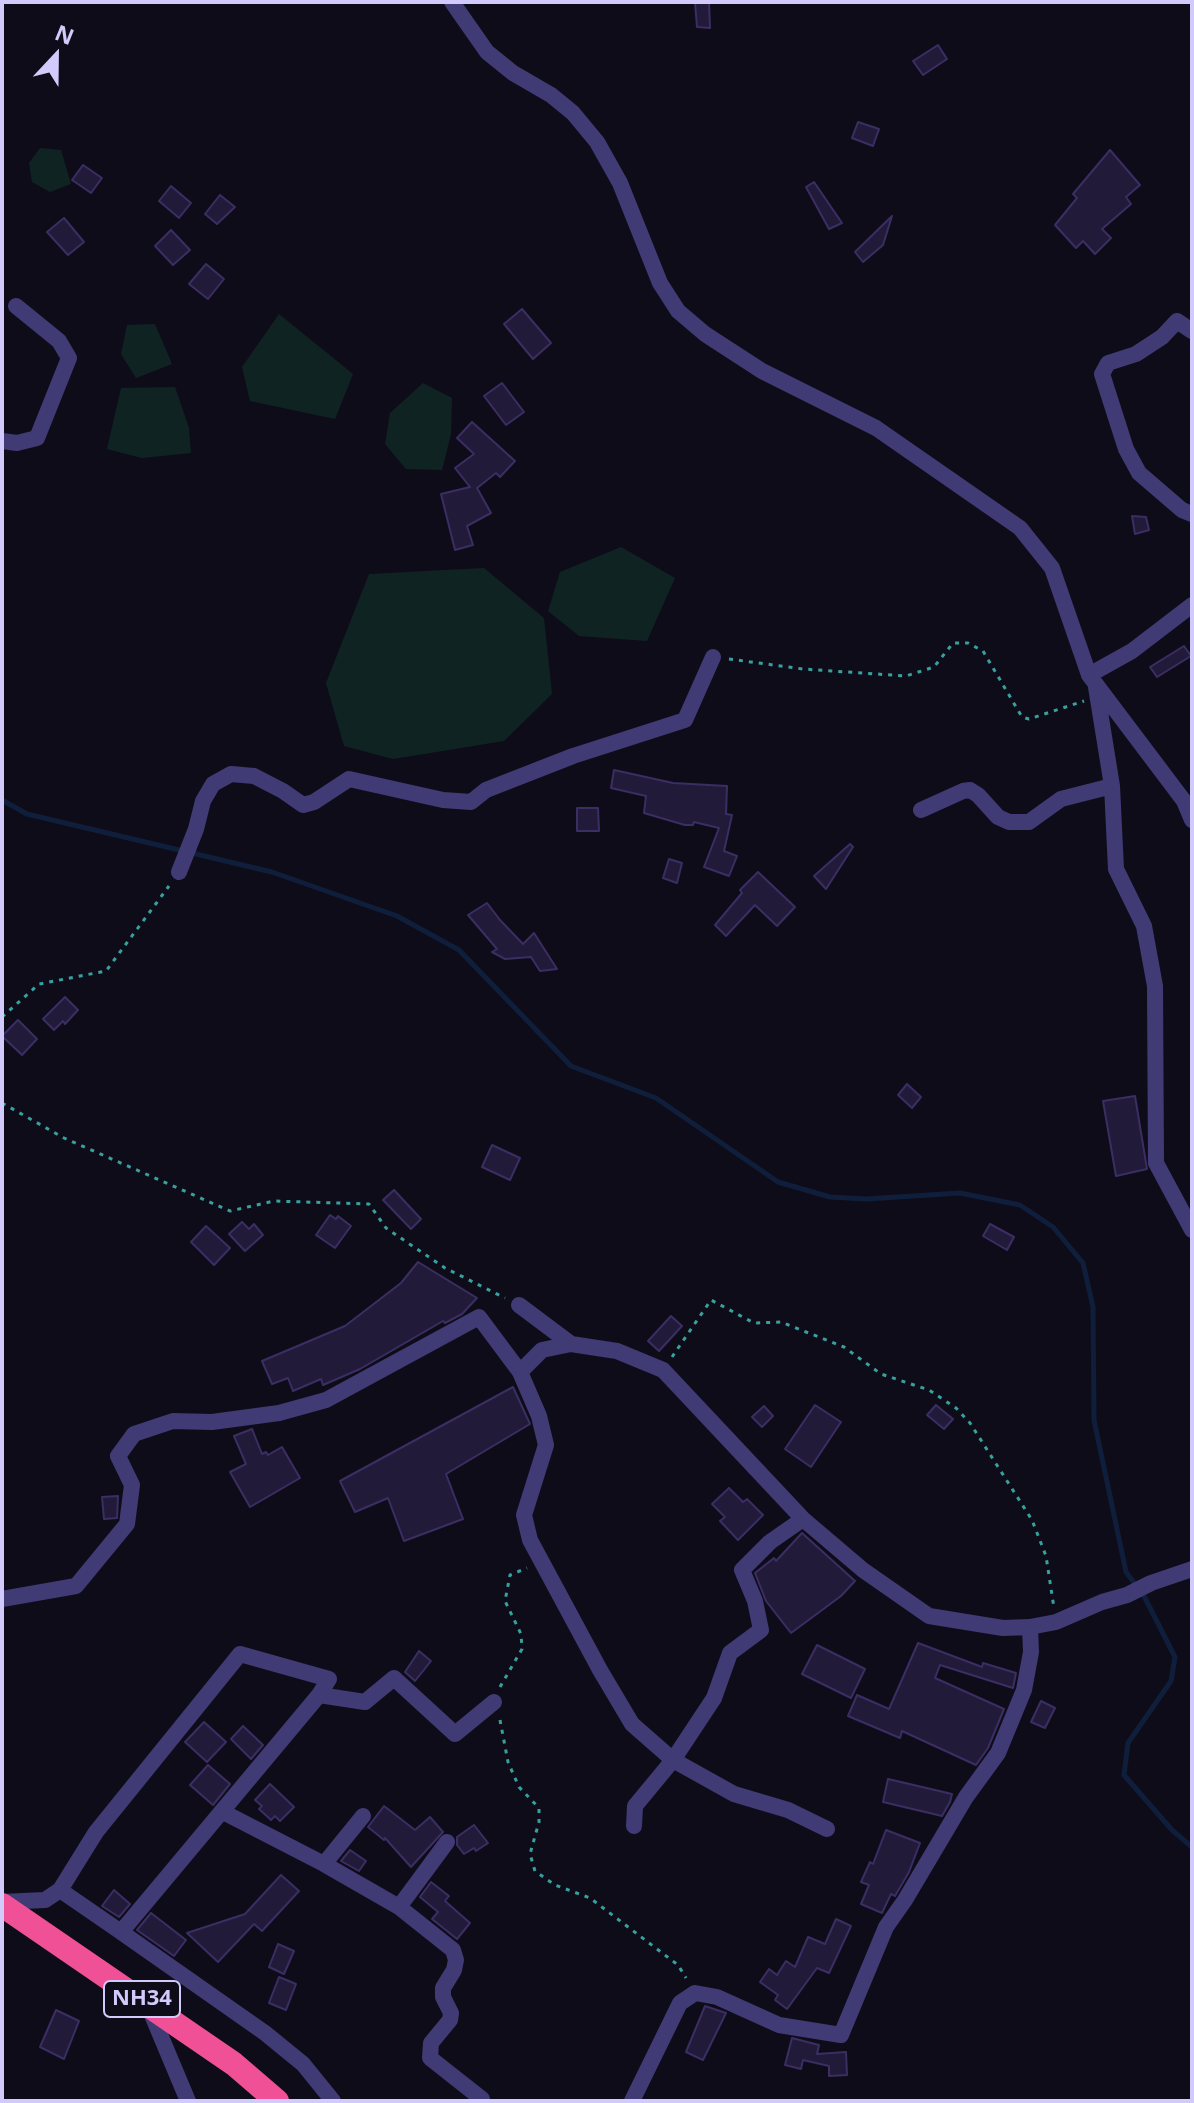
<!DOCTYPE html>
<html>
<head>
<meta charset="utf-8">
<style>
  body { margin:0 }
  #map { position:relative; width:1194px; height:2103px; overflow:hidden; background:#0f0c1a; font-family:"Noto Sans",sans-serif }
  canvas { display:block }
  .frame { position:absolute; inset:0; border:4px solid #d1cafa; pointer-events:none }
  .north { position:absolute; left:16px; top:16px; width:80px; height:80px; -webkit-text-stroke:6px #0f0c1a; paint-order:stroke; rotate:22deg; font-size:22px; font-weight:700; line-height:32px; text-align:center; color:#d1cafa }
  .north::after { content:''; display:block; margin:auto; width:28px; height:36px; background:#d1cafa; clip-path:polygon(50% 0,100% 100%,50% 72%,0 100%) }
</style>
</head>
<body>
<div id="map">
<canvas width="1194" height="2103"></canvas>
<div class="frame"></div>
<div class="north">N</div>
</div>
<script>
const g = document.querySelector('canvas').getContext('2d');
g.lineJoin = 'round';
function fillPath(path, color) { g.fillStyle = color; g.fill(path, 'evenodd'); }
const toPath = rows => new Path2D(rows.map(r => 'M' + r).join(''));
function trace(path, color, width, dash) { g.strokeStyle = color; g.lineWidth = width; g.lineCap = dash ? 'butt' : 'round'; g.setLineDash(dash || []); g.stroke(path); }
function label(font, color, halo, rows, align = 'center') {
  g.font = font + ' "Noto Sans",sans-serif'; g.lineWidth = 6; g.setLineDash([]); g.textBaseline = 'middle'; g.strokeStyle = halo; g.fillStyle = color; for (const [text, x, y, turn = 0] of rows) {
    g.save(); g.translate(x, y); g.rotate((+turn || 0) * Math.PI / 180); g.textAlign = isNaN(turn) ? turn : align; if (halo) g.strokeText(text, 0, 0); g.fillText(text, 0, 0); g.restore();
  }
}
fillPath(toPath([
  [40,148,61,150,71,184,50,192,32,182,29,163],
  [279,314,353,374,335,419,250,401,242,367],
  [155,324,172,364,136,378,121,354,127,325],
  [423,383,452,398,451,434,442,470,406,469,385,444,390,413],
  [175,387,189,428,191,453,142,458,107,449,121,388],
  [621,547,675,578,647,641,579,636,548,611,560,572],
  [484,568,544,618,552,694,504,741,393,759,344,746,326,683,369,574]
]), '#102323');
trace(toPath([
  [2,800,27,814,272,872,397,916,459,950,571,1066,656,1098,778,1182,830,1197,866,1199,960,1193,1020,1205,1053,1227,1083,1263,1093,1307,1094,1420,1126,1572,1144,1596,1175,1657,1171,1681,1128,1743,1124,1775,1172,1830,1192,1847]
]), '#0f1f3b', 5);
const building = toPath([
  [695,2,709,2,710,28,697,27,695,2],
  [938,45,947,59,923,75,913,61,938,45],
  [858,122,879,129,873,146,852,138,858,122],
  [1110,150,1140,185,1126,197,1131,204,1102,229,1111,238,1095,254,1083,241,1076,248,1055,225,1077,198,1073,194,1110,150],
  [83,165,102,178,91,193,72,180,83,165],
  [814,182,842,223,829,229,806,187,814,182],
  [171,186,191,203,179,218,159,201,171,186],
  [220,195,235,207,217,224,205,214,220,195],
  [892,216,883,245,863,262,855,252,892,216],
  [64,218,84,242,68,255,47,232,64,218],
  [171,230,190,250,173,265,155,246,171,230],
  [206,264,224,279,208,299,189,284,206,264],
  [522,309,551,343,533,359,504,324,522,309],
  [502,383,524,412,506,425,484,396,502,383],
  [472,422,515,461,500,477,496,473,477,488,491,513,467,526,473,545,455,550,441,494,470,487,455,468,474,454,457,438,472,422],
  [1132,516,1146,517,1149,530,1135,534,1132,516],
  [1184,646,1191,656,1157,677,1150,667,1184,646],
  [614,770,673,783,727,786,726,814,732,815,724,851,737,856,729,876,704,867,719,828,694,822,693,825,685,825,644,813,646,796,611,788,614,770],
  [577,808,598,808,599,831,577,831,577,808],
  [850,844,853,847,826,889,814,876,850,844],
  [669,859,682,863,677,883,663,878,669,859],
  [758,872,795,907,777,926,755,905,726,936,715,925,742,893,740,890,758,872],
  [487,903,500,920,523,944,534,933,557,969,540,971,531,957,505,959,492,952,497,949,468,915,487,903],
  [65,997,78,1010,65,1024,63,1021,54,1030,43,1019,65,997],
  [18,1020,37,1039,22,1055,2,1036,18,1020],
  [907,1084,921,1097,912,1108,898,1095,907,1084],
  [1135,1096,1147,1169,1116,1176,1103,1101,1135,1096],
  [492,1145,520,1158,510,1180,482,1167,492,1145],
  [394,1190,421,1219,411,1229,383,1200,394,1190],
  [330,1215,336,1219,338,1216,351,1226,335,1248,316,1235,330,1215],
  [242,1222,249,1229,254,1224,263,1235,245,1251,229,1234,242,1222],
  [990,1224,1014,1237,1007,1250,983,1236,990,1224],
  [206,1226,230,1248,214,1265,191,1242,206,1226],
  [418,1262,477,1298,462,1314,445,1323,443,1321,360,1369,323,1385,321,1379,293,1391,288,1378,272,1384,262,1361,345,1326,401,1283,418,1262],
  [671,1316,682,1326,659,1351,648,1341,671,1316],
  [513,1387,530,1424,446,1474,463,1519,404,1541,388,1498,355,1512,340,1481,513,1387],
  [815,1405,841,1422,811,1467,785,1449,815,1405],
  [936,1405,953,1419,944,1429,927,1415,936,1405],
  [764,1406,773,1416,762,1427,752,1417,764,1406],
  [252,1429,262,1454,266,1452,268,1455,282,1447,300,1478,250,1507,230,1472,246,1464,234,1436,252,1429],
  [729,1488,743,1502,747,1499,763,1515,738,1540,720,1521,725,1517,712,1504,729,1488],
  [118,1496,117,1518,104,1519,102,1497,118,1496],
  [802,1533,855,1581,841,1596,791,1633,766,1601,755,1573,774,1558,776,1561,802,1533],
  [918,1643,982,1667,983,1663,1016,1673,1013,1688,940,1665,935,1678,1004,1709,988,1748,976,1765,902,1731,900,1738,848,1716,857,1695,889,1709,918,1643],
  [817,1645,865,1669,851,1698,802,1674,817,1645],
  [419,1651,431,1661,415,1681,405,1672,419,1651],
  [1041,1701,1055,1708,1045,1728,1031,1722,1041,1701],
  [204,1722,226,1742,207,1762,185,1742,204,1722],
  [243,1726,263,1745,251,1759,231,1739,243,1726],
  [208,1765,230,1784,213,1805,190,1785,208,1765],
  [888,1779,952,1794,950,1802,942,1816,883,1802,888,1779],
  [270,1784,294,1807,280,1821,275,1816,271,1820,259,1809,262,1806,255,1800,270,1784],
  [384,1806,415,1830,430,1817,443,1832,411,1867,385,1838,384,1840,368,1827,384,1806],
  [474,1825,488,1843,476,1851,474,1848,464,1854,457,1845,457,1837,474,1825],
  [886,1830,920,1843,909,1872,895,1896,891,1894,882,1913,861,1904,869,1885,861,1882,870,1862,873,1864,886,1830],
  [350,1850,366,1861,359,1871,341,1861,350,1850],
  [281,1875,299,1891,262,1931,254,1924,218,1962,187,1933,245,1914,281,1875],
  [431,1882,449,1896,445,1901,470,1923,457,1939,432,1919,438,1912,420,1897,431,1882],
  [114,1890,130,1904,119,1917,102,1906,114,1890],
  [151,1913,186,1940,174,1956,137,1930,151,1913],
  [836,1919,851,1926,829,1973,817,1968,787,2009,775,2000,778,1995,760,1982,769,1969,777,1975,786,1961,795,1967,808,1937,825,1944,836,1919],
  [278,1944,294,1951,284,1974,269,1967,278,1944],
  [279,1977,296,1984,286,2010,269,2003,279,1977],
  [705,2006,726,2013,703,2060,686,2052,705,2006],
  [56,2010,79,2021,64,2059,40,2047,56,2010],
  [792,2038,819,2045,817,2054,846,2052,847,2075,829,2076,829,2066,803,2060,801,2069,785,2065,792,2038]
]);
fillPath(building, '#211a39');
trace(building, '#3b2e63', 2);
trace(toPath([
  [729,659,803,669,906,676,934,667,953,643,968,643,983,651,1022,717,1029,719,1084,701],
  [2,1017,39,984,106,971,169,886],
  [2,1103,64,1138,230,1211,274,1201,369,1204,386,1228,445,1268,505,1298],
  [672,1357,711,1300,754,1323,781,1322,844,1347,881,1374,929,1390,956,1408,970,1423,1032,1520,1046,1556,1054,1608],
  [500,1687,522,1649,521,1634,505,1601,510,1575,527,1568],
  [500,1720,508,1762,519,1787,539,1808,539,1822,530,1854,535,1871,555,1885,590,1898,678,1965,686,1978]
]), '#37a19f', 3, [4, 6]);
trace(toPath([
  [452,2,487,52,513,73,551,95,573,113,597,142,620,183,660,283,678,311,705,334,762,371,876,428,1020,528,1052,568,1089,675,1184,801,1192,820],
  [1192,331,1177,321,1162,337,1136,354,1108,363,1102,374,1126,449,1139,473,1182,510,1192,514],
  [2,441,17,443,37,438,69,358,59,341,16,306],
  [1089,675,1132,651,1192,605],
  [1096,687,1112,786,1116,869,1144,926,1155,986,1156,1163,1192,1230],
  [921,810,963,791,970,790,978,795,998,817,1009,822,1029,822,1061,799,1112,786],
  [179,872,196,829,203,801,213,784,231,774,254,776,283,791,303,805,314,802,349,779,443,800,471,802,486,790,573,756,685,720,713,657],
  [519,1305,571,1344,617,1351,663,1370,803,1519,863,1570,929,1616,1003,1628,1030,1627],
  [520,1372,539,1416,546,1445,524,1515,530,1540,600,1670,632,1724,673,1760,734,1794,788,1810,827,1829],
  [2,1599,76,1586,127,1524,132,1485,118,1456,134,1434,173,1421,212,1422,279,1413,326,1400,479,1317,520,1372,542,1350,571,1344],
  [223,1812,324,1864,399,1907,453,1950,456,1960,454,1970,443,1988,443,1997,451,2013,450,2020,431,2043,430,2058,482,2099],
  [634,1826,635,1806,673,1760,714,1698,730,1653,761,1630,755,1601,742,1570,770,1542,803,1519],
  [324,1864,363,1816],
  [60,1890,96,1832,240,1654,329,1679,319,1695,365,1702,394,1678,455,1734,494,1702],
  [2,1902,45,1900,60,1890,121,1932,319,1695],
  [399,1907,447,1842],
  [121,1932,265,2033,303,2064,333,2101],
  [149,2008,188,2101],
  [632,2101,680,2003,695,1993,717,1997,779,2025,841,2035,886,1927,905,1900,966,1797,998,1753,1024,1690,1031,1652,1030,1627,1056,1622,1102,1602,1127,1595,1151,1583,1192,1569]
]), '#403b75', 16);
trace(toPath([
  [2,1905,234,2064,277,2101]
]), '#ef5096', 24);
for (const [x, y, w] of [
  [142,1999,76]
]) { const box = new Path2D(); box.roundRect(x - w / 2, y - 18, w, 36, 6); g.fillStyle = '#0f0c1a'; g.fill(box); trace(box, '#d1cafa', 2); }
label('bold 22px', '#d1cafa', null, [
  ["NH34",142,1999]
]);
</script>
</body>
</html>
